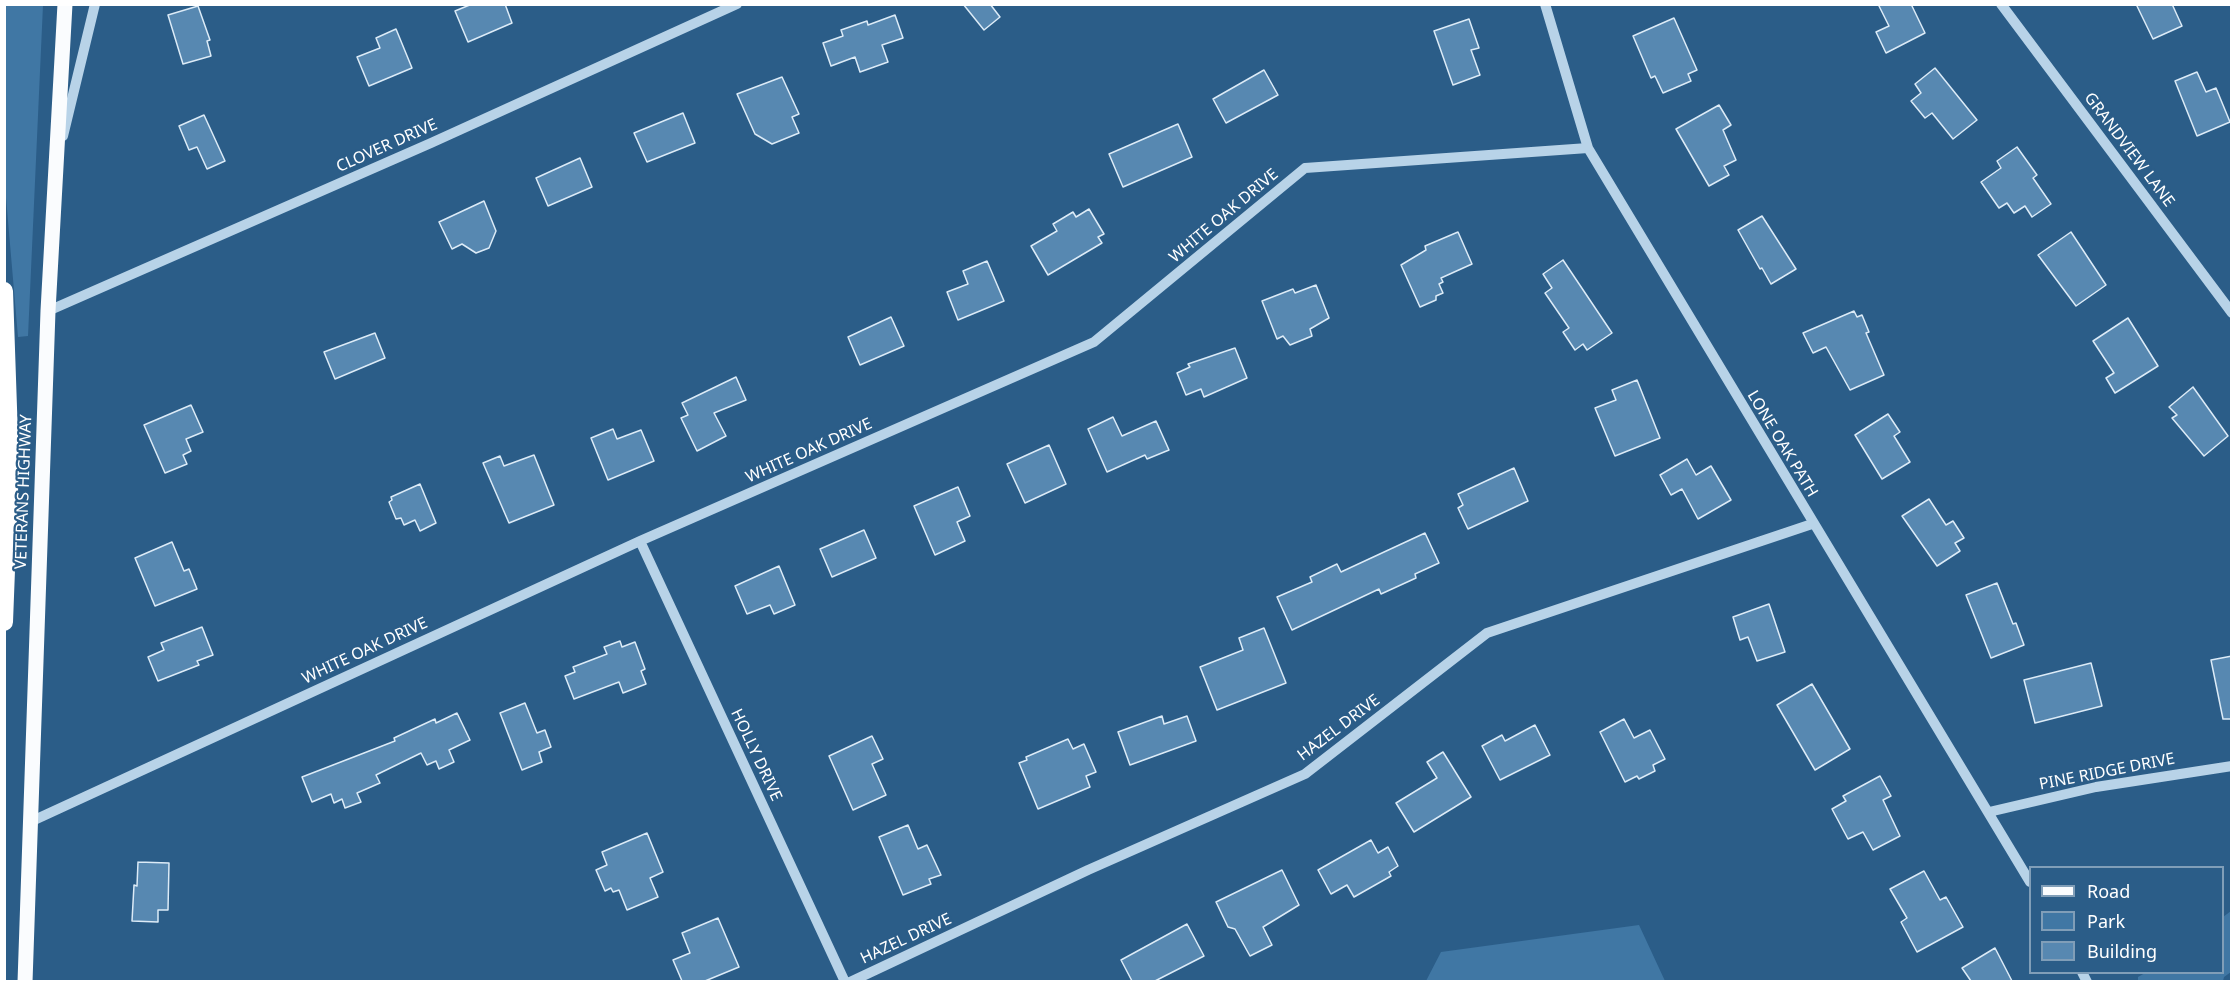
<!DOCTYPE html>
<html>
<head>
<meta charset="utf-8">
<style>
  body { margin:0 }
  #map { position:relative; width:2236px; height:986px; overflow:hidden; background:#2b5d88; font-family:"Noto Sans",sans-serif }
  canvas { display:block }
  .frame { position:absolute; inset:0; border:6px solid #fff; pointer-events:none }
  .legend { position:absolute; left:2029px; top:866px; width:195px; height:108px; box-sizing:border-box; background:#2b5d88; border:2px solid #809eb8; margin:0; padding:8px 10px; list-style:none; font-size:18px; color:#fff }
  .legend li { display:flex; align-items:center; gap:12px; height:30px }
  .legend b { width:30px; border:2px solid #809eb8 }
</style>
</head>
<body>
<div id="map">
<canvas width="2236" height="986"></canvas>
<div class="frame"></div>
<ul class="legend">
<li><b style="height:8px;background:#fafcfe"></b>Road</li>
<li><b style="height:16px;background:#4077a4"></b>Park</li>
<li><b style="height:16px;background:#5788b1"></b>Building</li>
</ul>
</div>
<script>
const g = document.querySelector('canvas').getContext('2d');
g.lineJoin = 'round';
function fillPath(path, color) { g.fillStyle = color; g.fill(path, 'evenodd'); }
const toPath = rows => new Path2D(rows.map(r => 'M' + r).join(''));
function trace(path, color, width, dash) { g.strokeStyle = color; g.lineWidth = width; g.lineCap = dash ? 'butt' : 'round'; g.setLineDash(dash || []); g.stroke(path); }
function label(font, color, halo, rows, align = 'center') {
  g.font = font + ' "Noto Sans",sans-serif'; g.lineWidth = 4.5; g.setLineDash([]); g.textBaseline = 'middle'; g.strokeStyle = halo; g.fillStyle = color; for (const [text, x, y, turn = 0] of rows) {
    g.save(); g.translate(x, y); g.rotate((+turn || 0) * Math.PI / 180); g.textAlign = isNaN(turn) ? turn : align; if (halo) g.strokeText(text, 0, 0); g.fillText(text, 0, 0); g.restore();
  }
}
fillPath(toPath([
  [4,5,43,5,28,336,18,337,5,186],
  [2231,911,2231,972,2224,977,2223,981,2138,981,2138,977,2145,973,2222,972,2223,917],
  [1639,925,1665,981,1426,981,1441,952]
]), '#4077a4');
const building = toPath([
  [472,4,505,4,512,23,468,42,455,11,472,4],
  [963,4,990,4,1000,17,984,30,963,4],
  [1878,4,1911,4,1925,33,1886,53,1876,32,1889,26,1878,4],
  [2136,4,2172,4,2182,26,2153,39,2136,4],
  [198,6,210,40,207,41,211,56,183,64,168,15,198,6],
  [895,15,903,38,882,45,888,62,860,72,855,57,831,66,823,43,843,36,841,30,867,21,868,25,895,15],
  [1674,18,1697,70,1688,74,1691,81,1663,93,1655,76,1651,78,1633,36,1674,18],
  [1469,19,1479,48,1471,50,1480,75,1453,85,1434,31,1469,19],
  [396,29,412,68,369,86,357,57,380,48,376,38,396,29],
  [1935,68,1977,120,1953,139,1932,113,1925,118,1911,101,1921,93,1915,84,1935,68],
  [1264,70,1278,95,1226,123,1213,99,1264,70],
  [2197,72,2206,92,2216,88,2230,122,2197,136,2175,81,2197,72],
  [782,77,799,114,792,117,799,133,772,144,755,134,737,94,782,77],
  [1719,105,1731,125,1723,130,1736,160,1724,166,1729,175,1709,186,1676,129,1719,105],
  [683,113,695,143,647,162,634,133,683,113],
  [204,115,225,161,207,169,197,147,189,150,179,126,204,115],
  [1178,124,1192,157,1123,187,1109,154,1178,124],
  [2017,147,2037,175,2033,178,2051,204,2032,217,2025,206,2014,213,2007,203,1999,208,1981,182,2001,168,1997,161,2017,147],
  [580,158,592,187,548,206,536,178,580,158],
  [484,201,496,231,489,248,476,253,462,244,452,249,439,222,484,201],
  [1089,209,1104,234,1098,237,1102,243,1048,275,1031,246,1057,231,1053,224,1073,212,1076,217,1089,209],
  [1762,216,1796,269,1771,284,1762,268,1760,269,1738,230,1762,216],
  [1458,232,1472,264,1441,278,1443,282,1439,284,1443,293,1436,296,1436,300,1420,307,1401,265,1426,250,1425,246,1458,232],
  [2071,232,2106,285,2076,306,2038,255,2071,232],
  [1563,260,1612,333,1587,350,1583,344,1575,350,1563,332,1569,328,1545,293,1552,288,1543,274,1563,260],
  [987,261,1004,301,958,320,947,292,968,284,963,271,987,261],
  [1316,285,1329,318,1310,329,1312,336,1290,345,1283,336,1277,339,1262,301,1293,289,1295,293,1316,285],
  [1854,311,1857,317,1862,315,1869,332,1866,333,1884,375,1850,390,1826,347,1813,353,1803,333,1854,311],
  [891,317,904,346,860,365,848,337,891,317],
  [2128,318,2158,366,2115,393,2106,378,2114,373,2093,341,2128,318],
  [375,333,385,358,335,379,324,352,375,333],
  [1235,348,1247,378,1204,397,1201,389,1186,395,1177,373,1190,367,1188,364,1235,348],
  [736,377,746,400,714,413,726,436,697,451,681,418,688,415,682,403,736,377],
  [1637,380,1660,438,1615,456,1595,408,1616,400,1612,390,1637,380],
  [2193,387,2228,436,2204,456,2172,418,2177,415,2169,407,2193,387],
  [191,405,203,432,186,439,191,451,183,455,187,464,165,473,144,425,191,405],
  [1888,414,1900,432,1894,436,1910,462,1882,479,1855,435,1888,414],
  [1113,417,1122,436,1156,421,1169,450,1147,459,1145,455,1107,472,1088,429,1113,417],
  [613,429,617,439,641,430,654,461,608,480,591,438,613,429],
  [1049,445,1066,484,1025,503,1007,464,1049,445],
  [534,455,554,505,509,523,483,463,500,456,504,466,534,455],
  [1687,459,1696,475,1711,466,1731,500,1698,519,1682,489,1671,495,1660,475,1687,459],
  [1514,468,1528,501,1468,529,1458,508,1463,505,1458,494,1514,468],
  [420,484,436,523,420,531,415,520,404,525,401,518,396,519,389,502,392,500,391,497,420,484],
  [958,487,970,516,957,522,965,541,935,555,914,506,958,487],
  [1929,499,1946,525,1953,521,1964,538,1955,543,1960,551,1937,566,1902,516,1929,499],
  [864,530,876,558,832,577,820,549,864,530],
  [1425,533,1439,563,1415,574,1416,578,1381,594,1379,589,1292,630,1277,597,1312,582,1310,577,1337,564,1341,572,1425,533],
  [172,542,184,571,189,569,197,589,155,606,135,558,172,542],
  [779,566,795,605,774,614,770,605,747,614,735,586,779,566],
  [1997,583,2013,624,2016,623,2024,645,1991,658,1966,595,1997,583],
  [1769,604,1785,652,1757,661,1748,637,1740,640,1733,617,1769,604],
  [202,627,213,655,197,661,199,665,158,681,148,657,164,650,161,643,202,627],
  [1264,628,1286,683,1217,710,1200,667,1243,650,1239,638,1264,628],
  [620,641,622,647,635,642,645,669,641,671,646,684,623,693,619,682,574,699,565,676,575,672,573,667,607,654,604,647,620,641],
  [2232,656,2232,719,2223,719,2211,660,2232,656],
  [2091,663,2102,706,2035,723,2024,680,2091,663],
  [1812,684,1850,749,1815,770,1777,705,1812,684],
  [525,703,537,733,545,730,551,747,539,752,542,762,522,770,500,713,525,703],
  [457,713,470,740,449,750,454,762,439,769,436,761,427,765,421,753,376,775,380,783,357,793,361,802,345,808,342,799,334,803,331,794,312,802,302,777,395,741,394,738,435,719,436,723,457,713],
  [1162,716,1164,724,1187,716,1196,741,1130,765,1118,732,1162,716],
  [1624,719,1634,738,1650,730,1665,759,1653,765,1655,771,1639,779,1637,776,1625,782,1600,732,1624,719],
  [1535,725,1550,755,1500,780,1482,746,1502,735,1505,741,1535,725],
  [872,736,883,759,872,764,886,795,853,810,829,756,872,736],
  [1068,739,1073,749,1084,744,1096,772,1086,776,1090,787,1038,809,1019,763,1027,760,1026,757,1068,739],
  [1443,752,1471,797,1414,832,1396,803,1437,778,1427,762,1443,752],
  [1880,776,1891,796,1883,800,1900,836,1873,850,1863,832,1848,839,1832,809,1846,801,1843,796,1880,776],
  [908,825,918,849,927,845,941,875,929,879,931,884,903,895,879,837,908,825],
  [647,833,663,872,650,878,658,897,627,910,619,890,613,892,611,888,605,891,596,870,607,865,602,852,647,833],
  [1371,840,1378,853,1388,847,1398,866,1389,872,1391,876,1354,897,1347,885,1331,894,1318,870,1371,840],
  [138,862,169,863,168,910,158,910,158,922,132,921,134,885,137,886,138,862],
  [1282,870,1299,905,1263,927,1272,945,1250,956,1235,929,1228,927,1216,902,1282,870],
  [1924,871,1940,900,1946,897,1963,927,1917,952,1901,922,1907,918,1890,889,1924,871],
  [718,918,739,967,705,981,682,981,673,960,690,953,682,933,718,918],
  [1187,924,1204,956,1155,981,1132,981,1121,960,1187,924],
  [1995,948,2012,981,1971,981,1962,968,1995,948]
]);
fillPath(building, '#5788b1');
trace(building, '#dcebf7', 1.5);
trace(toPath([
  [1545,4,1588,148,2030,882],
  [2001,4,2232,313],
  [63,136,95,4],
  [48,311,431,143,737,4],
  [640,541,845,982],
  [1989,812,2096,787,2232,766],
  [30,822,640,541,1094,342,1305,168,1588,148],
  [2082,972,2087,982],
  [850,982,1088,870,1305,774,1487,633,1812,524]
]), '#b8d3e8', 10);
trace(toPath([
  [25,982,48,311,65,4]
]), '#fafcfe', 15);
trace(toPath([
  [4,291,10,466,4,622]
]), '#fff', 18);
label('16px', '#fff', '#2b5d88', [
  ["CLOVER DRIVE",387,146,-24],
  ["GRANDVIEW LANE",2129,150,53],
  ["WHITE OAK DRIVE",1224,216,-40],
  ["LONE OAK PATH",1782,444,59],
  ["WHITE OAK DRIVE",809,451,-24],
  ["VETERANS HIGHWAY",24,492,-88],
  ["WHITE OAK DRIVE",365,651,-25],
  ["HAZEL DRIVE",1339,728,-37],
  ["HOLLY DRIVE",756,755,65],
  ["PINE RIDGE DRIVE",2107,772,-11],
  ["HAZEL DRIVE",906,939,-25]
]);
</script>
</body>
</html>
